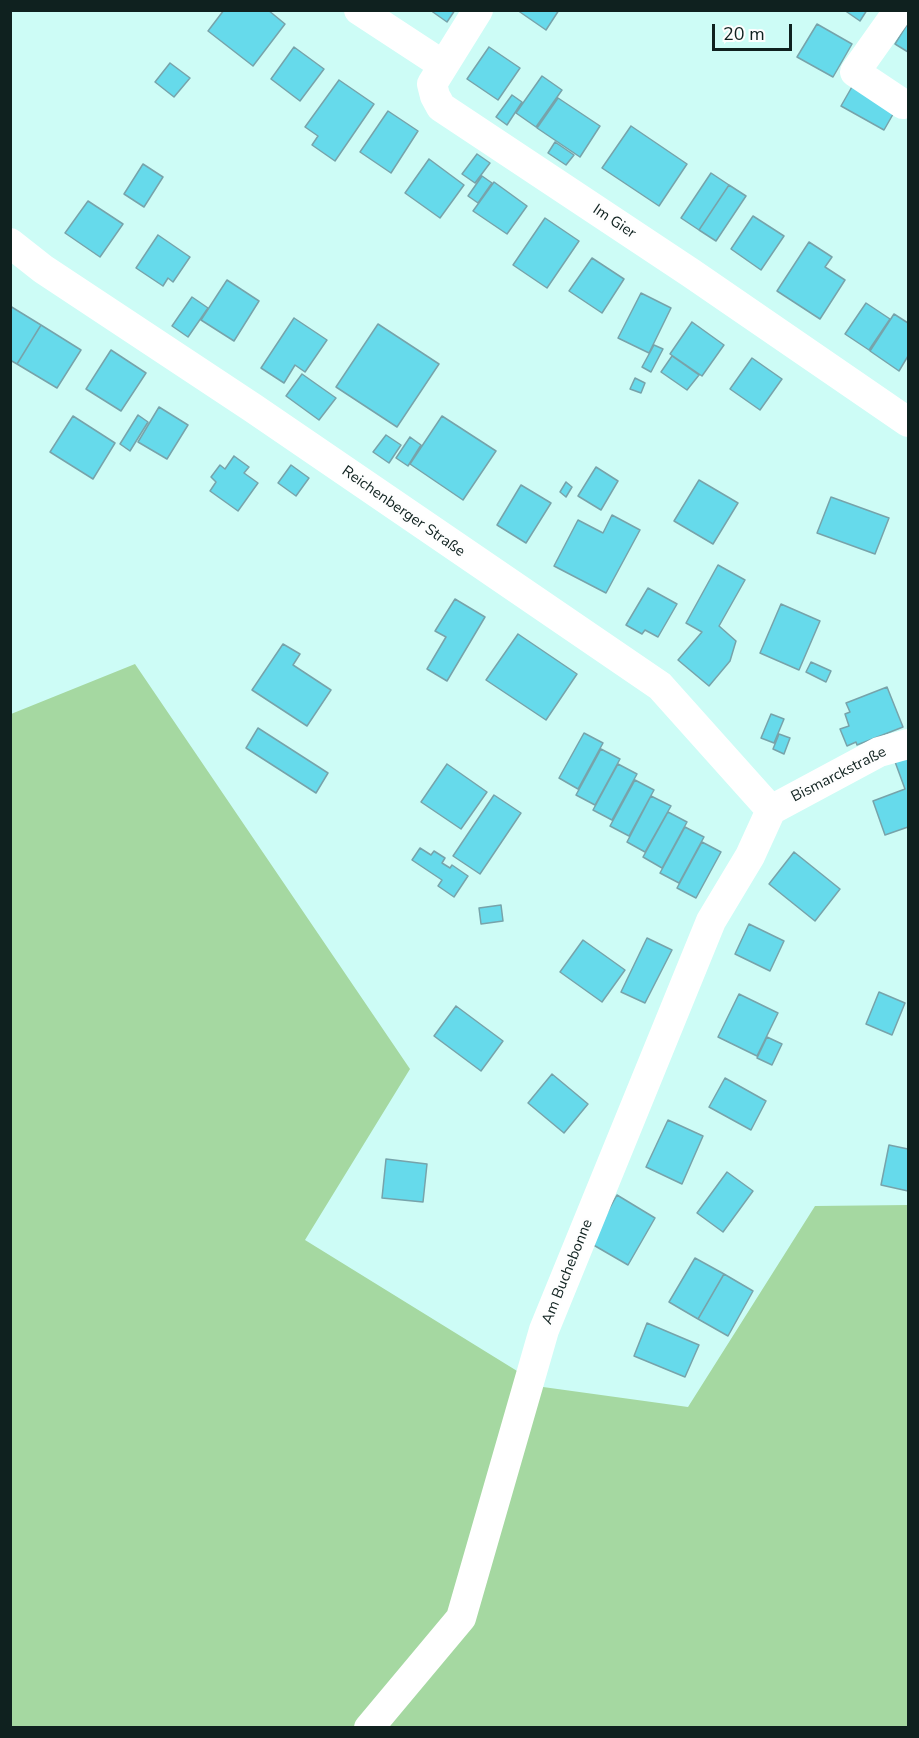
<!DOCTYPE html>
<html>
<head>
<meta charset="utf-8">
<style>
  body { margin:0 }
  #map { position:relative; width:919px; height:1738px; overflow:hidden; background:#cdfcf6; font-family:"Nunito Sans",sans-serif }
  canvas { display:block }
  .frame { position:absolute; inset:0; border:12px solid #0f211f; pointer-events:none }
  .scale { position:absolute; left:712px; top:24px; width:80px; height:27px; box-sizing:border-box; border:3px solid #0f211f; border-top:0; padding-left:8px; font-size:18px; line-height:21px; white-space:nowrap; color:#0f211f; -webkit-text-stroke:4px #fefefe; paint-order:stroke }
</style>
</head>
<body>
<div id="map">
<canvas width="919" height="1738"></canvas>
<div class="frame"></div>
<div class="scale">20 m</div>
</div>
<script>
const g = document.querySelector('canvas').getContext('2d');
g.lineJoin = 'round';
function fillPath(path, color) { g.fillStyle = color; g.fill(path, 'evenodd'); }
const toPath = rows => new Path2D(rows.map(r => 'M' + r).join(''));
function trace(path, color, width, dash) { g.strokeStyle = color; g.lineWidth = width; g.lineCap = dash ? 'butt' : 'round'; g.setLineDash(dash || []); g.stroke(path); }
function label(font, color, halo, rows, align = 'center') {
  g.font = font + ' "Nunito Sans",sans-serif'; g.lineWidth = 5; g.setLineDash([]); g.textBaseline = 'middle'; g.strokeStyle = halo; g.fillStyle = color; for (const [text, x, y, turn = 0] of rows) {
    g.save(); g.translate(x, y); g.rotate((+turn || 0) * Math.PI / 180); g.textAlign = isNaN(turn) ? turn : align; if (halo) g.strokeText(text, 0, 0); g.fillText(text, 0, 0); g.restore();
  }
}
fillPath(toPath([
  [135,664,410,1069,305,1240,543,1387,688,1407,815,1206,908,1205,908,1727,11,1728,11,714]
]), '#a5d8a1');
const building = toPath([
  [224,10,268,10,285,24,253,66,208,31,224,10],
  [430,10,455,10,447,22,430,10],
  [517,10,559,10,546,30,517,10],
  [844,10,867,10,860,21,844,10],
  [908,23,908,52,895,44,908,23],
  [817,24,852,44,833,77,797,57,817,24],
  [294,47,324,69,300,101,271,79,294,47],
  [489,47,520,68,498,100,467,79,489,47],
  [170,63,190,78,174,97,155,82,170,63],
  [542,76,562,90,536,127,516,113,542,76],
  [339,80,374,104,335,161,312,145,318,136,305,127,339,80],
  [853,85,896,109,884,130,841,106,853,85],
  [512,95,522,102,507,125,496,117,512,95],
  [558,98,600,126,580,157,537,128,558,98],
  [388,111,418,131,391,173,360,152,388,111],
  [631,126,687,164,659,206,602,168,631,126],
  [555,142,574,155,566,165,548,153,555,142],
  [477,154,490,163,475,183,462,174,477,154],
  [429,159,464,185,440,218,405,193,429,159],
  [143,164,163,177,144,207,124,194,143,164],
  [711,173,729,185,699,230,681,218,711,173],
  [482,176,492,183,478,203,468,196,482,176],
  [494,182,527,206,507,234,473,211,494,182],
  [729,185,746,196,716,241,699,230,729,185],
  [88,201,123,224,100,257,65,233,88,201],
  [753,216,784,236,761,270,731,249,753,216],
  [545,218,579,241,547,288,513,265,545,218],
  [158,235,190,257,173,282,168,278,163,286,136,268,158,235],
  [809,242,832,257,825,267,845,280,820,319,777,291,809,242],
  [592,258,624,279,602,313,569,291,592,258],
  [227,280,259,301,234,341,201,320,227,280],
  [641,293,671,308,649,353,618,338,641,293],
  [192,297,208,308,188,337,172,326,192,297],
  [866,303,890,319,869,350,845,334,866,303],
  [10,306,41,325,17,364,10,360,10,306],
  [894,314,908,323,908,356,899,371,870,351,894,314],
  [294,318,327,340,305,372,295,365,284,383,261,368,294,318],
  [692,322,724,345,702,376,670,354,692,322],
  [378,324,439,364,397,427,336,387,378,324],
  [41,325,81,350,57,388,17,364,41,325],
  [654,345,663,349,651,372,642,367,654,345],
  [111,350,146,373,121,411,86,389,111,350],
  [672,356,699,375,687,390,661,372,672,356],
  [752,358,782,379,760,410,730,389,752,358],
  [302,374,336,398,319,420,286,396,302,374],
  [635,378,645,383,641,393,630,389,635,378],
  [159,407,188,425,167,459,138,442,159,407],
  [138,415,148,422,130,451,120,444,138,415],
  [73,416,115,443,93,479,50,452,73,416],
  [442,416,496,451,463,500,410,464,442,416],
  [386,435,401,445,389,463,373,452,386,435],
  [410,437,421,445,408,466,396,458,410,437],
  [234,456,249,467,244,473,258,483,238,511,210,491,216,482,211,477,220,465,225,469,234,456],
  [291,465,309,478,296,496,278,483,291,465],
  [596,467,618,481,601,510,578,496,596,467],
  [699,480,738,503,713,544,674,521,699,480],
  [566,482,572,487,566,497,560,492,566,482],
  [521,485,551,503,526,543,497,525,521,485],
  [831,497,889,518,875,554,817,533,831,497],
  [612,515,640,530,606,593,554,566,578,520,603,533,612,515],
  [718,565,745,580,719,626,736,641,730,661,709,686,678,660,702,632,686,623,718,565],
  [648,588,677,604,658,637,645,630,642,634,626,625,648,588],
  [455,599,485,617,447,681,427,669,446,637,435,631,455,599],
  [781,604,820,621,799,670,760,653,781,604],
  [518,634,577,674,546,720,486,680,518,634],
  [283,644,300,654,293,665,331,690,307,726,252,690,283,644],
  [811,662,831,671,826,682,806,672,811,662],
  [887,687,903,727,857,745,856,742,847,746,840,729,849,726,845,714,850,712,846,703,887,687],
  [771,714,784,719,774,743,761,738,771,714],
  [258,728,328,773,316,793,246,748,258,728],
  [584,733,603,743,578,789,559,778,584,733],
  [779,734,790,738,784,754,773,749,779,734],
  [601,749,620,759,595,805,576,795,601,749],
  [908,754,908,827,885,835,873,801,905,789,894,759,908,754],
  [447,764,487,792,461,829,421,802,447,764],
  [618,764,637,774,612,820,593,810,618,764],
  [635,780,654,790,629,836,610,826,635,780],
  [494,795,521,813,480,874,453,856,494,795],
  [651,796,671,806,645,852,627,842,651,796],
  [668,812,687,822,662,868,643,857,668,812],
  [685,827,704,837,679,883,660,873,685,827],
  [702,842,721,852,696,898,677,888,702,842],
  [420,848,431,855,434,851,445,858,442,863,450,868,452,865,468,876,454,897,438,886,442,880,412,860,420,848],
  [794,852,840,889,815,921,769,884,794,852],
  [501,905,503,921,481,924,479,908,501,905],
  [749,924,784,941,770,971,735,954,749,924],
  [647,938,672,950,645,1003,621,992,647,938],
  [583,940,625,970,602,1002,560,972,583,940],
  [879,992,905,1003,892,1035,866,1024,879,992],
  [739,994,778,1013,757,1056,718,1037,739,994],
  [456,1006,503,1041,481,1071,434,1036,456,1006],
  [767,1037,782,1044,772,1065,757,1058,767,1037],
  [552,1074,588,1104,564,1133,528,1103,552,1074],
  [725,1078,766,1101,751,1130,709,1107,725,1078],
  [668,1120,703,1136,682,1184,646,1167,668,1120],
  [889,1145,908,1149,908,1191,881,1185,889,1145],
  [386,1159,427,1164,423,1202,382,1198,386,1159],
  [727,1172,753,1191,723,1232,697,1213,727,1172],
  [617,1195,655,1218,628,1265,590,1243,617,1195],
  [695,1258,724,1274,698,1319,669,1302,695,1258],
  [724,1274,753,1291,728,1336,698,1319,724,1274],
  [647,1323,699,1345,685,1377,634,1356,647,1323]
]);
fillPath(building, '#66daeb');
trace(building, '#77a3aa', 1.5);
trace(toPath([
  [359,10,443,65],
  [478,10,432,84,435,96,441,107,691,273,908,422],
  [899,10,855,72,903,104],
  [10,243,43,269,253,408,660,686,771,810],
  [771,810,879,752,908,744],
  [369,1728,461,1618,544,1330,711,921,750,856,771,810]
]), '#fff', 30);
label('15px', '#0f211f', '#fefefe', [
  ["Im Gier",614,222,34],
  ["Reichenberger Straße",403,512,35],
  ["Bismarckstraße",839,775,-27],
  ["Am Buchebonne",568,1272,-68]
]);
</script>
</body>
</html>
